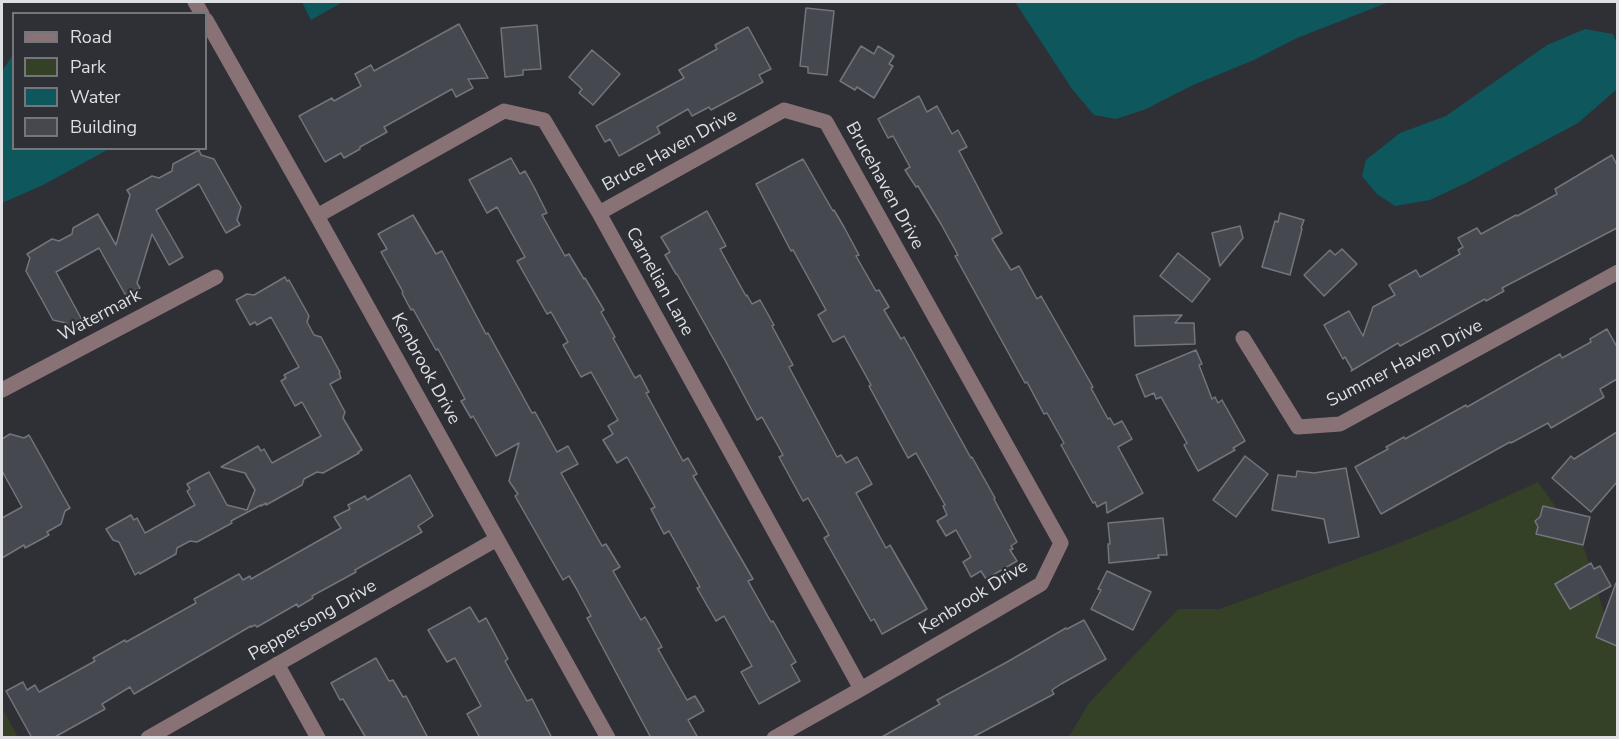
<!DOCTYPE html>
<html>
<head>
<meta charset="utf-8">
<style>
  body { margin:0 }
  #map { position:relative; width:1619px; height:739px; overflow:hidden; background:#2e3036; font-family:"Nunito Sans",sans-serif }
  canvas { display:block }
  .frame { position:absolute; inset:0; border:3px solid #dedfe3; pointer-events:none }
  .legend { position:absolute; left:12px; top:12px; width:195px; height:138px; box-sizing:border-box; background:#2e3036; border:2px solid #74767b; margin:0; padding:8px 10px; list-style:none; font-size:18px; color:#dedfe3 }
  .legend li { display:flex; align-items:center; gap:12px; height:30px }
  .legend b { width:30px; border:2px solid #74767b }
</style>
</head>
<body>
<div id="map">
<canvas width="1619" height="739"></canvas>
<div class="frame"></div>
<ul class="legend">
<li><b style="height:8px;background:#897276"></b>Road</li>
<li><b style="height:16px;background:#344126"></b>Park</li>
<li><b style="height:16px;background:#0e575d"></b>Water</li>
<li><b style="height:16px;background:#46484f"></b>Building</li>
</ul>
</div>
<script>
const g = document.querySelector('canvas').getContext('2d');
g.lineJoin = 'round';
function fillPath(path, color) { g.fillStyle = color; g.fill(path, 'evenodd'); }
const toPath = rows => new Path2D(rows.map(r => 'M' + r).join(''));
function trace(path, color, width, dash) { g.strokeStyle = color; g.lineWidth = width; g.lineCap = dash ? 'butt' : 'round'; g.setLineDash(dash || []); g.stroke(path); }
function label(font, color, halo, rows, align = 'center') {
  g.font = font + ' "Nunito Sans",sans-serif'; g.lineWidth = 4.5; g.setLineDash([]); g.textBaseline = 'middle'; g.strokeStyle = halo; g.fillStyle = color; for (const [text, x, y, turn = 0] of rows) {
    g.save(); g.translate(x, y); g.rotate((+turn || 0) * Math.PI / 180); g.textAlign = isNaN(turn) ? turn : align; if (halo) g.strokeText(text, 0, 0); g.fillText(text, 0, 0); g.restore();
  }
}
fillPath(toPath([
  [1538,482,1583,545,1606,619,1617,642,1617,737,1068,738,1089,703,1178,609,1220,609,1389,547,1451,522],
  [2,708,18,737,2,737]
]), '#344126');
fillPath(toPath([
  [302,2,343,2,311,20],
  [1015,2,1389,2,1297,38,1254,60,1193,85,1146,109,1116,119,1094,115,1072,89],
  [1585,29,1613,34,1617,43,1617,89,1578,123,1466,183,1430,200,1395,206,1377,194,1362,176,1366,160,1400,133,1446,116,1547,45],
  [13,55,14,148,109,149,43,185,2,203,2,71]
]), '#0e575d');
const building = toPath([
  [806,8,834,11,827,75,808,73,808,67,800,66,806,8],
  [459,24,488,78,468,79,473,88,456,97,452,89,384,127,387,132,360,147,360,149,344,158,341,153,325,162,299,116,332,98,334,101,361,86,355,74,371,65,374,71,459,24],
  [537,25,541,69,523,70,523,75,505,77,501,28,537,25],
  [748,27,771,69,759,75,763,82,711,110,709,107,692,116,688,109,657,127,660,133,619,156,610,139,605,142,596,126,684,78,679,70,717,49,715,45,748,27],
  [861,46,874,54,878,46,894,56,889,64,893,66,874,98,857,87,855,90,840,81,861,46],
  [592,50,620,74,593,105,579,93,582,89,569,77,592,50],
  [919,96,927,112,937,106,952,134,958,130,967,147,959,151,1002,233,992,239,1011,270,1019,266,1037,299,1041,296,1093,387,1091,388,1108,419,1110,418,1114,425,1122,421,1132,439,1118,447,1143,493,1107,513,1106,502,1097,507,1095,502,1093,503,1061,445,1064,443,1047,413,1044,414,1027,382,1025,383,955,256,958,255,941,224,918,186,916,187,905,170,910,167,893,136,888,138,878,119,919,96],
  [199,150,201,155,214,159,241,207,237,220,240,225,226,233,199,184,156,210,183,257,169,265,152,234,137,283,140,288,126,296,99,248,56,272,82,320,69,328,66,323,53,320,26,271,30,258,27,254,52,239,59,241,72,234,73,228,98,214,116,245,130,195,127,190,152,176,159,178,172,171,173,164,199,150],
  [1612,155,1617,165,1617,228,1502,288,1504,291,1486,301,1485,299,1400,346,1398,343,1351,371,1352,369,1345,357,1343,359,1324,325,1349,311,1363,336,1373,307,1395,295,1389,285,1416,270,1420,277,1460,254,1458,250,1463,247,1458,238,1477,228,1481,234,1516,215,1517,216,1557,194,1555,189,1612,155],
  [511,158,520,174,525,171,534,187,547,213,542,215,565,256,569,254,584,279,585,278,604,310,601,312,615,337,613,338,635,378,640,375,649,392,646,393,683,461,688,458,697,474,693,476,753,579,748,581,771,622,773,621,796,662,791,665,800,681,759,704,741,672,752,666,724,616,716,621,697,588,700,587,669,531,664,534,651,509,655,507,627,457,617,463,603,440,613,434,608,426,618,420,591,372,581,377,563,345,568,342,551,312,547,314,517,261,525,257,497,207,487,213,469,180,511,158],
  [803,159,833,211,834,210,844,227,859,255,856,256,876,291,879,290,889,307,884,310,901,339,904,337,971,458,972,457,995,498,994,499,1017,542,1011,546,1013,549,1010,550,1017,561,986,579,981,571,971,577,963,562,971,557,956,530,946,536,937,521,947,515,943,506,945,505,916,453,908,458,869,386,871,385,844,336,833,342,818,315,826,310,793,250,791,251,756,184,803,159],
  [707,211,726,246,720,249,746,296,747,295,752,304,760,300,774,325,772,326,793,365,789,367,837,457,841,455,846,463,857,457,872,484,856,493,886,548,890,545,927,609,882,634,874,619,871,621,824,538,829,535,808,498,803,501,779,457,783,455,762,417,757,420,725,360,677,274,676,274,665,255,670,252,661,237,707,211],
  [1280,213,1304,220,1301,228,1302,229,1290,275,1262,267,1275,221,1278,222,1280,213],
  [413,215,436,254,442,251,486,334,488,333,532,413,535,412,557,452,568,446,578,464,561,473,602,546,606,544,620,567,613,571,641,620,645,617,662,647,658,649,687,700,695,696,704,711,688,720,698,738,651,738,587,618,591,616,576,588,569,576,563,580,515,496,518,494,509,481,519,443,496,456,473,416,471,418,461,401,465,399,438,349,436,350,413,309,411,310,402,293,403,292,381,252,387,249,378,234,413,215],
  [1240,226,1243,238,1220,266,1212,233,1240,226],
  [1342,249,1357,264,1324,296,1304,275,1330,250,1335,255,1342,249],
  [1178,253,1210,279,1192,302,1160,276,1178,253],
  [285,277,287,281,289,280,309,316,307,322,314,335,321,337,340,372,339,373,341,378,330,384,345,412,343,418,362,450,358,452,359,453,323,473,317,472,304,479,302,485,266,505,266,503,261,506,261,505,231,521,232,523,197,542,190,541,177,548,176,554,140,574,139,572,135,575,119,542,113,540,106,529,131,515,134,520,137,518,145,533,195,505,187,491,190,489,187,484,209,472,227,505,247,510,255,490,245,473,221,467,258,446,261,451,264,449,272,463,321,436,302,402,295,406,281,381,286,378,284,375,299,367,271,317,257,325,255,322,250,325,236,300,247,294,254,295,285,277],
  [1182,315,1175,323,1194,323,1195,344,1135,346,1134,316,1182,315],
  [1607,329,1617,347,1617,379,1600,389,1604,397,1551,428,1548,423,1511,443,1510,442,1381,514,1355,467,1388,449,1386,447,1404,437,1405,439,1466,405,1467,407,1560,354,1562,358,1591,342,1590,339,1607,329],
  [1196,350,1202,364,1199,365,1212,399,1215,397,1218,403,1222,400,1245,441,1233,448,1235,450,1198,471,1184,445,1187,443,1161,397,1156,399,1154,393,1145,397,1136,375,1196,350],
  [1617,432,1617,482,1591,512,1552,478,1571,456,1574,459,1617,432],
  [10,434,24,438,29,435,70,508,65,511,61,524,47,532,49,535,25,548,24,545,2,558,2,518,22,507,2,471,2,439,10,434],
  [1245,456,1268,474,1236,517,1213,500,1245,456],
  [1346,468,1359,537,1329,543,1324,519,1272,510,1278,475,1296,477,1297,471,1314,473,1346,468],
  [410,475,433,516,418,526,422,532,355,570,356,572,312,596,313,598,298,607,297,604,257,627,255,625,251,627,251,626,134,694,130,687,102,704,105,709,53,738,32,738,6,691,23,682,27,690,35,685,39,692,95,661,93,658,125,640,126,642,196,603,194,599,239,574,243,580,250,576,251,579,341,528,334,517,350,509,348,505,365,496,367,500,410,475],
  [1543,506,1590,517,1583,545,1536,534,1538,527,1535,521,1540,517,1543,506],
  [1163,518,1167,555,1158,555,1159,558,1109,563,1108,544,1110,544,1108,523,1163,518],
  [1591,563,1594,569,1600,566,1611,586,1570,609,1555,584,1591,563],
  [1107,571,1151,592,1133,630,1091,609,1101,590,1098,589,1107,571],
  [1616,583,1617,584,1617,646,1596,637,1616,583],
  [470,607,479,622,486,618,508,659,505,661,527,701,532,699,552,738,480,738,467,714,481,706,455,658,447,662,428,630,470,607],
  [1084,620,1106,659,1061,684,1052,690,1054,694,971,738,880,738,940,704,937,700,1007,662,1066,628,1067,629,1084,620],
  [376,658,389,681,393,680,403,697,406,696,428,738,366,738,343,699,340,700,331,683,376,658]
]);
fillPath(building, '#46484f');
trace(building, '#72757c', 1.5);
trace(toPath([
  [195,2,202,14],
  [206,20,317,216,608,738],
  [599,213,784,110,826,122,1061,543,1041,584,861,689,774,738],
  [317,216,504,111,544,120,599,213,861,689],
  [1243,338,1298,427,1340,424,1618,272],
  [2,390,216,277],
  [277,664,318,738],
  [148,738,497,539]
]), '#897276', 15);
label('18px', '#dedfe3', '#2e3036', [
  ["Bruce Haven Drive",670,151,-29],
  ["Brucehaven Drive",884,186,61],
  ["Carnelian Lane",659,282,61],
  ["Watermark",100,316,-28],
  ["Summer Haven Drive",1405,364,-27],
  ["Kenbrook Drive",425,369,61],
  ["Kenbrook Drive",974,598,-32],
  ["Peppersong Drive",313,621,-30]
]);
</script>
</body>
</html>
